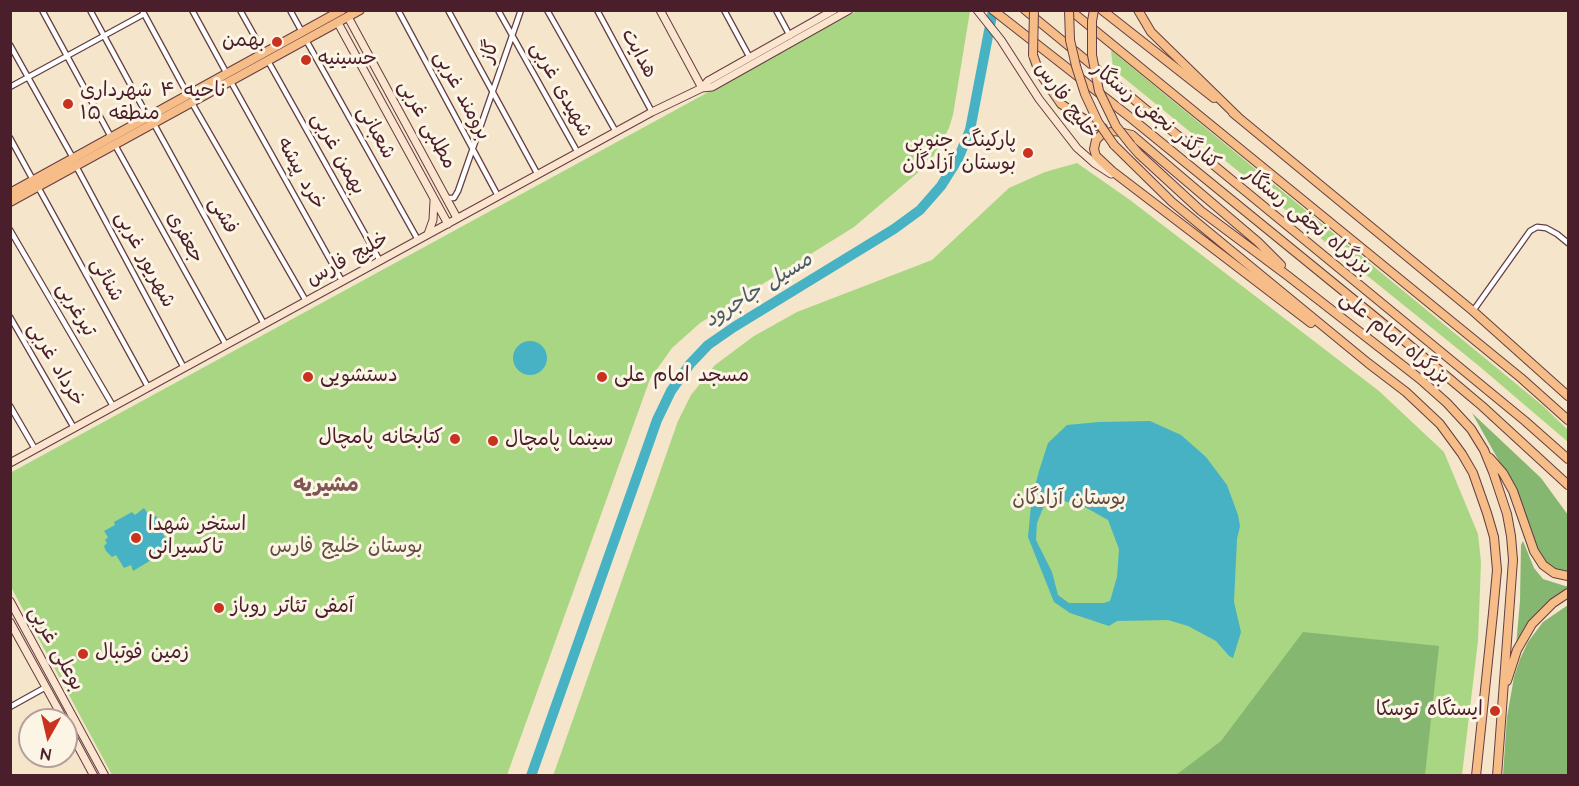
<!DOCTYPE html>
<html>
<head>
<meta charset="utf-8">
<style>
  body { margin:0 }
  #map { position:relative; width:1579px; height:786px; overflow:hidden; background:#f5e5ca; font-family:"Architects Daughter",sans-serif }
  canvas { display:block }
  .frame { position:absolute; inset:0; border:12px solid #4a1f2b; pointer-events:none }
  .north { position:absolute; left:18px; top:708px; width:60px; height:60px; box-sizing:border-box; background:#fcf5e5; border:2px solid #b59f9b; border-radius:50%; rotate:188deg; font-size:16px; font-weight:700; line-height:24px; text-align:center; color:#4a1f2b }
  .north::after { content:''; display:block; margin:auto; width:21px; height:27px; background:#c8321e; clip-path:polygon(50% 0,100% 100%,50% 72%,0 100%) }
</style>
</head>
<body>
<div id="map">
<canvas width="1579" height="786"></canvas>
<div class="frame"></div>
<div class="north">N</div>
</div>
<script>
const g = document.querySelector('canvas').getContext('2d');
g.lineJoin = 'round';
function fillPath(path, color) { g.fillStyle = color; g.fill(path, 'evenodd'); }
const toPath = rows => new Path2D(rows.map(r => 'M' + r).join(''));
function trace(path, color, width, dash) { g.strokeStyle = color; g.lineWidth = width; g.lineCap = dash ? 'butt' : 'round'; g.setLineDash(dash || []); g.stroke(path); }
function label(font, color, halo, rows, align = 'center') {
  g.font = font + ' "Architects Daughter","Playpen Sans Arabic",sans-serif'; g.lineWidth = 6; g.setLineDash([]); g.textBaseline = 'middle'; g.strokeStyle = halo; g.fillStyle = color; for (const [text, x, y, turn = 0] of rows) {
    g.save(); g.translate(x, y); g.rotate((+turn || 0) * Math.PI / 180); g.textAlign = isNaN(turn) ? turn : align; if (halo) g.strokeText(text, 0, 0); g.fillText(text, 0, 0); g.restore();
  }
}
fillPath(toPath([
  [857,11,970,11,953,115,949,128,935,154,921,170,854,227,700,323,672,348,650,379,507,775,112,775,11,587,10,473],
  [1111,50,1543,406,1568,430,1568,442,1479,366,1287,211,1113,69],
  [1077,163,1130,200,1379,391,1444,452,1478,534,1481,562,1478,641,1462,775,553,776,678,421,691,395,715,365,754,336,797,312,932,260,1009,188,1045,172]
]), '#a8d683');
fillPath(toPath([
  [1472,413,1541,478,1568,515,1568,574,1550,569,1537,548,1517,493],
  [1523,541,1534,568,1543,579,1565,586,1568,586,1568,591,1554,598,1536,614,1516,646,1520,601,1521,545],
  [1568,605,1568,775,1503,775,1507,717,1514,677,1520,659,1528,642,1543,622],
  [1303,632,1439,646,1425,775,1176,775,1221,741]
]), '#86b771');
fillPath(toPath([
  '513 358a17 17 0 1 1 34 0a17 17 0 1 1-34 0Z',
  [1150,421,1181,435,1206,457,1227,485,1238,515,1240,526,1237,539,1234,602,1241,632,1233,658,1229,656,1216,641,1188,626,1168,620,1117,621,1109,626,1070,613,1054,602,1028,537,1032,495,1045,503,1037,523,1036,540,1052,572,1058,595,1069,603,1104,603,1110,601,1117,577,1119,549,1108,520,1083,506,1064,501,1052,504,1033,494,1039,471,1048,443,1067,425,1099,422],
  [144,508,148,514,150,513,154,517,156,516,162,526,160,529,168,542,163,545,166,551,133,571,131,565,124,568,116,555,112,557,106,551,104,546,107,543,105,540,108,537,104,531,115,525,114,522,132,512,135,515]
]), '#46b2c4');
trace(toPath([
  [531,776,657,420,671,391,690,364,708,345,734,327,894,229,920,210,941,186,958,159,970,130,993,10]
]), '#46b2c4', 10);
const street = toPath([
  [42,10,111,137],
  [90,10,148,117],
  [142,10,188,95],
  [192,10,227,74],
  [240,10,264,53],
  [290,10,302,32],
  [398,10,498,196],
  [448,10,538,175],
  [498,10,578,153],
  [547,10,616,132],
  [597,10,652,112],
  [724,10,750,58],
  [776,10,790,36],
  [306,40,418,240],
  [10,45,73,158],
  [268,61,380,261],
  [231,82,342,281],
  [10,87,144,14],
  [192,103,306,301],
  [154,124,264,324],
  [10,138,33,180],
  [115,145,226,345],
  [76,166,184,368],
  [38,187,148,387],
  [448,198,454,198,458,191,521,10],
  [10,230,113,406],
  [1473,311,1530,231,1537,227,1546,228,1557,234,1568,243],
  [10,317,74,428],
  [10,406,35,449],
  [10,707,46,687]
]);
const secondary = toPath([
  [660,10,702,88],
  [977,10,1001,40,1039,99,1077,148,1094,163,1111,174],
  [348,17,457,218],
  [338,23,448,224],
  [702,88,712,87,849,10],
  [428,234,433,220,434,201],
  [10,463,652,112,702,88,708,81,834,10],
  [10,601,105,776],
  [10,622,64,720],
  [66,724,94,776]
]);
const primary = toPath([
  [993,10,1131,118,1407,343,1482,406,1568,485],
  [1102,10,1214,98],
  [1233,113,1473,311,1568,396],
  [10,193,342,10],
  [10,202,360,10]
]);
const highway = toPath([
  [1025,10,1525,421,1568,459],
  [1070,10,1521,378,1568,420],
  [1138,10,1151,32,1237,116],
  [1033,55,1039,72,1061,104,1092,124,1103,128],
  [1114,145,1172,202,1368,363,1406,392,1440,424,1462,454,1473,473,1487,513,1494,537,1497,570,1493,613,1476,776],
  [1131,145,1139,154,1201,211,1288,276,1420,379,1447,403,1471,429,1484,450,1493,472,1507,514,1511,536,1513,560,1497,776],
  [1281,265,1258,242,1132,135,1115,131,1111,132,1101,135,1096,140,1094,149,1096,156,1112,171,1311,323],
  [1490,458,1503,473,1513,491,1534,551,1543,565,1554,573,1568,576],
  [1507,681,1517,650,1532,624,1553,603,1568,593]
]);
trace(street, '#643d43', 7);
trace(secondary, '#643d43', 9);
trace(primary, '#643d43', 10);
trace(highway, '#643d43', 10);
trace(street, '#fff', 4.5);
trace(secondary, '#fce5cf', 7);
trace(primary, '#f7bd88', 8);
trace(highway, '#f7bd88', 8);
const highwayBridge = toPath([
  [1069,10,1070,40,1076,66,1085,94,1098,122,1114,145],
  [1094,10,1092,21,1092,55,1099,91,1116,126,1131,145],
  [1033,55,1034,10]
]);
trace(highwayBridge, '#643d43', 10, []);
trace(highwayBridge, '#f7bd88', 8);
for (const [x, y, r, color] of [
  [277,42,6,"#c8321e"],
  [306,60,6,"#c8321e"],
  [68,104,6,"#c8321e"],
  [1028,153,6,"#c8321e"],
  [308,377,6,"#c8321e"],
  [602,377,6,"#c8321e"],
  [455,439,6,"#c8321e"],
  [493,441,6,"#c8321e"],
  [136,538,6,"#c8321e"],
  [219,608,6,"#c8321e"],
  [83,654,6,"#c8321e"],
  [1495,711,6,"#c8321e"]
]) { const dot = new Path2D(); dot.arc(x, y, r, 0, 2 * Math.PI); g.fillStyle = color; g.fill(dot); trace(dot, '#fcf5e5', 2); }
label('20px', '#4a1f2b', '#fcf5e5', [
  ["بهمن",265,42,"right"],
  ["حسینیه",318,60],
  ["ناحیه ۴ شهرداری",80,92],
  ["منطقه ۱۵",80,115],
  ["پارکینگ جنوبی",1016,142,"right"],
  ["بوستان آزادگان",1016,165,"right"],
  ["دستشویی",320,377],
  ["مسجد امام علی",614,377],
  ["کتابخانه پامچال",443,439,"right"],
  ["سینما پامچال",505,441],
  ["استخر شهدا",148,526],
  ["تاکسیرانی",148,549],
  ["آمفی تئاتر روباز",231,608],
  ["زمین فوتبال",95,654],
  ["ایستگاه توسکا",1483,711,"right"]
], 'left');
label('20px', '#4a1f2b', '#fcf5e5', [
  ["گاز",491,52,-71],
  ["هدایت",638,54,61],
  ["شهیدی غربی",560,90,61],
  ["برومند غربی",461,96,62],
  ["خلیج فارس",1065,101,53],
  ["کنارگذر نجفی رستگار",1155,117,39],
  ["مطلبی غربی",426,125,61],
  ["شعبانی",375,133,61],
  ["بهمن غربی",337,154,61],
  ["خرد پیشه",300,174,61],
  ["فشی",222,216,61],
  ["بزرگراه نجفی رستگار",1307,222,39],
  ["جعفری",184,238,61],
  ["شهریور غربی",144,260,62],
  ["خلیج فارس",348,260,-29],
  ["شنائی",106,280,61],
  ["تیرغربی",75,310,60],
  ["بزرگراه امام علی",1394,339,39],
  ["خرداد غربی",55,365,60],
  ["بوعلی غربی",55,649,61]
]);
label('20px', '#624d41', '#fcf5e5', [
  ["بوستان آزادگان",1069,500],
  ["بوستان خلیج فارس",346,548]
]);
label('italic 21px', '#485a68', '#fcf5e5', [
  ["مسیل جاجرود",759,291,-32]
]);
label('bold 21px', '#7e5652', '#fcf5e5', [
  ["مشیریه",326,487]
]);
</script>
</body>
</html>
